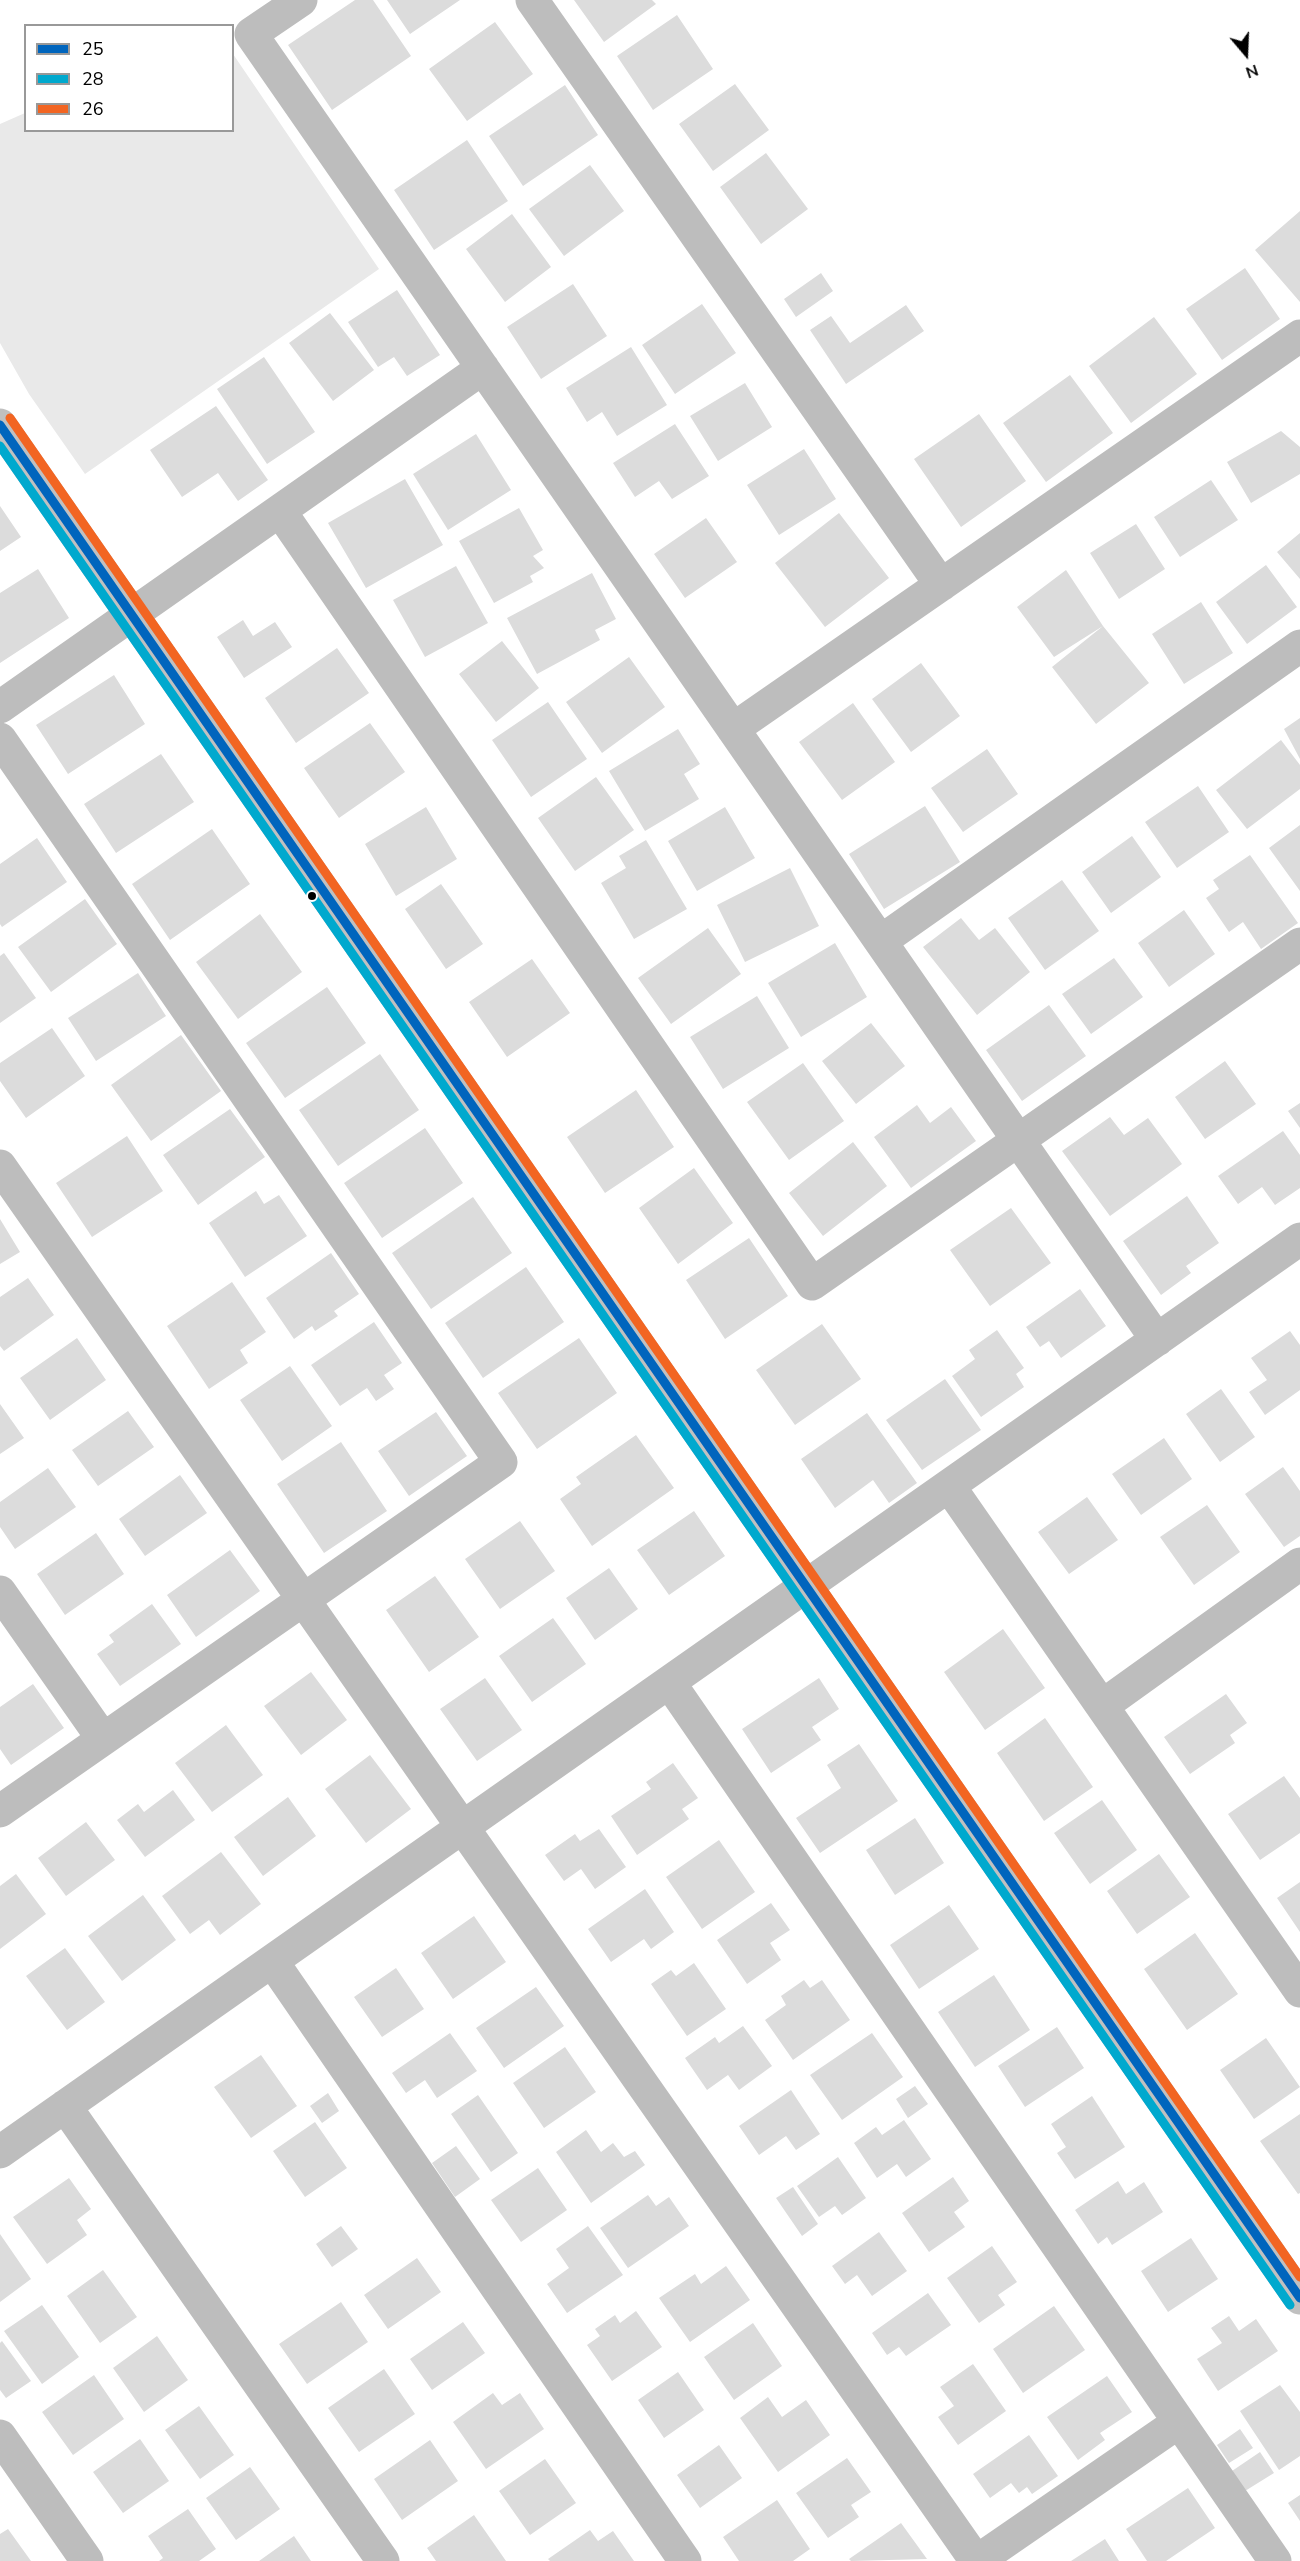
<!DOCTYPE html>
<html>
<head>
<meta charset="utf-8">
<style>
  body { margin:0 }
  #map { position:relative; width:1300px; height:2561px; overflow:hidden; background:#fff; font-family:"Nunito Sans",sans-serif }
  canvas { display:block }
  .legend { position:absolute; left:24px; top:24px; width:210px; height:108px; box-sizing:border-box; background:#fff; border:2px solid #999; margin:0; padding:8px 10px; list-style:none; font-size:18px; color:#000 }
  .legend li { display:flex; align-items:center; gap:12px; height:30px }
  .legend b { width:30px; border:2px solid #999 }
  .north { position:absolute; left:1216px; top:24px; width:60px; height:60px; -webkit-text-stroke:4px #fff; paint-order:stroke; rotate:161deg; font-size:16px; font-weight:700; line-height:24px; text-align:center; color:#000 }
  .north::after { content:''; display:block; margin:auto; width:21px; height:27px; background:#000; clip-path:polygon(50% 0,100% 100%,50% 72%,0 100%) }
</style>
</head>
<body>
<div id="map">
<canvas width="1300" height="2561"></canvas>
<ul class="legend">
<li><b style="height:8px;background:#0065bd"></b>25</li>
<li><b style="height:8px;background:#00a9ce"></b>28</li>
<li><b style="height:8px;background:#f26522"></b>26</li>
</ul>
<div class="north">N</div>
</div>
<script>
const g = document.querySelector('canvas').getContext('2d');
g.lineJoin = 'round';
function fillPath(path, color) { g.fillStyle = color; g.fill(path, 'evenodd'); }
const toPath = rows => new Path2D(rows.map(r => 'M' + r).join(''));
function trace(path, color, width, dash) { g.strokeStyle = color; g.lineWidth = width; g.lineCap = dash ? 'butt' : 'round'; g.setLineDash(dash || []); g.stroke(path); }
fillPath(toPath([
  [233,54,379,269,85,474,29,394,0,343,0,124,25,113,26,130,232,130]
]), '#e9e9e9');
fillPath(toPath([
  [355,0,373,0,411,56,332,110,288,45],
  [387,0,460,0,410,34],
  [574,0,652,0,656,4,604,42],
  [677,15,713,69,653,110,617,56],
  [495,22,533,74,467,121,429,69],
  [735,84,769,130,713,171,679,124],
  [565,85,598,135,523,186,489,136],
  [467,140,508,201,434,250,394,190],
  [766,153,808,209,761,244,720,187],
  [590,165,624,211,564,256,529,209],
  [1300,211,1300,302,1255,250],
  [512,214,551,267,505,302,466,249],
  [1245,268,1280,319,1222,360,1186,309],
  [821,273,833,291,796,317,784,299],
  [573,284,607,336,541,379,507,327],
  [397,290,440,355,407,376,394,357,378,367,348,322],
  [702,304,736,353,675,394,642,345],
  [906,305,924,331,846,384,810,330,831,316,850,343],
  [330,313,374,370,333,401,289,343],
  [1154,317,1197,374,1131,423,1089,366],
  [631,347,667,405,617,436,602,412,587,422,566,388],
  [264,357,315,432,267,464,217,389],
  [1070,375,1113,433,1046,482,1003,423],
  [745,383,772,427,718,461,690,416],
  [216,406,268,480,238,501,218,473,182,497,150,450],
  [979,414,1026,481,961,527,914,459],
  [675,424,709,476,672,499,659,481,635,497,613,463],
  [1281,431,1300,447,1300,474,1251,503,1227,462],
  [476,434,511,490,448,530,413,474],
  [804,449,836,499,779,535,747,485],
  [405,479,443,545,366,588,328,523],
  [1211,480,1238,520,1180,557,1154,517],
  [0,506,21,537,0,551],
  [519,508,543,550,533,556,544,568,530,576,533,582,494,603,459,541],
  [839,513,889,578,825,627,775,563],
  [706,518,737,562,685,598,654,554],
  [1136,524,1165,569,1119,599,1090,553],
  [1300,533,1300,579,1277,552],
  [1266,565,1297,607,1247,644,1216,602],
  [456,566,488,623,425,657,393,600],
  [38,569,69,618,0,663,0,593],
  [1066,570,1103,626,1054,657,1017,607],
  [592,573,616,619,595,630,600,640,537,674,507,618],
  [1201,602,1233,653,1184,684,1152,634],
  [243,620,253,636,275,622,292,647,244,678,217,637],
  [1103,626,1149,683,1096,724,1052,667],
  [502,641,539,688,496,722,459,674],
  [337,648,369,693,296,743,265,698],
  [629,657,665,707,602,753,566,702],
  [921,663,960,716,911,752,872,699],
  [114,675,145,724,68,774,36,725],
  [548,702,587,759,531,797,492,740],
  [853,703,895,762,842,800,799,742],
  [1300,718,1300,759,1284,729],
  [370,723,405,772,339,818,304,768],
  [678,729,700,764,684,774,699,799,645,831,609,771],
  [1281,740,1300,765,1300,789,1247,829,1216,790],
  [987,749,1018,794,963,832,931,788],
  [161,754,194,802,116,853,84,804],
  [596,777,634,830,575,871,538,818],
  [1198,786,1229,832,1177,868,1145,822],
  [925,806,960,862,884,909,849,854],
  [426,807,457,859,396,896,365,844],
  [725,807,755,858,697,891,668,841],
  [1300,825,1300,891,1269,848],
  [212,829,250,884,170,940,132,884],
  [1132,836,1161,877,1111,913,1082,872],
  [37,838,67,882,2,927,0,924,0,864],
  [646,840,687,909,634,939,601,883,626,868,619,856],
  [1250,855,1298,923,1261,949,1243,922,1229,932,1206,898,1219,889,1213,880],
  [790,868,819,926,745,962,717,905],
  [1062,880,1099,931,1045,970,1008,918],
  [441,884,483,944,446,969,405,909],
  [85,899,117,944,51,992,18,947],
  [1184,910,1215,954,1169,987,1138,943],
  [260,914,302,972,238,1019,196,962],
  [961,918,979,940,995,928,1030,972,977,1015,923,947],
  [708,928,741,974,671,1024,638,978],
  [835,943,867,997,801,1037,768,983],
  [4,953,36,998,0,1023,0,956],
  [1114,958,1143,997,1091,1034,1062,994],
  [532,959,570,1013,507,1057,469,1002],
  [138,973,166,1016,96,1061,68,1018],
  [327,987,366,1043,285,1098,246,1043],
  [757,996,789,1048,723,1089,690,1037],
  [1049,1005,1086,1056,1022,1101,986,1050],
  [871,1023,905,1066,856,1104,822,1061],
  [52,1028,85,1076,26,1118,0,1081,0,1063],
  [181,1035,221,1091,151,1141,111,1085],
  [380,1054,419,1110,338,1166,299,1110],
  [1225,1061,1256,1104,1205,1139,1175,1097],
  [803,1063,844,1121,789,1160,747,1102],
  [636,1090,674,1147,605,1193,567,1137],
  [1300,1103,1300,1128,1288,1111],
  [917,1105,930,1123,951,1107,976,1141,911,1188,874,1137],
  [230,1109,265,1157,198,1205,163,1155],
  [1110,1117,1124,1135,1148,1118,1182,1164,1110,1216,1062,1151],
  [425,1128,463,1183,382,1238,344,1183],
  [1283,1131,1300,1155,1300,1188,1275,1205,1262,1187,1238,1204,1218,1176],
  [127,1136,163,1191,92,1237,56,1183],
  [853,1142,887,1186,823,1236,789,1193],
  [694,1168,733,1223,678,1264,639,1208],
  [256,1191,264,1204,279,1195,307,1236,245,1277,209,1223],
  [1187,1196,1219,1243,1186,1266,1191,1273,1161,1295,1123,1241],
  [473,1197,512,1253,431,1309,392,1253],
  [1011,1208,1051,1263,990,1306,950,1250],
  [0,1219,20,1252,0,1264],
  [749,1238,788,1296,725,1339,686,1280],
  [331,1253,359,1294,334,1311,338,1316,315,1331,312,1326,294,1339,266,1298],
  [526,1267,564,1322,483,1378,445,1323],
  [28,1278,54,1315,4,1351,0,1346,0,1297],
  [232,1282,266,1332,240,1350,248,1363,209,1389,167,1326],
  [1080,1289,1106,1326,1061,1358,1049,1341,1040,1347,1026,1327],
  [374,1322,402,1363,384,1375,394,1389,376,1401,367,1388,340,1406,311,1365],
  [822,1324,861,1379,795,1425,756,1370],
  [997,1330,1024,1368,1016,1374,1024,1387,981,1417,952,1376,975,1359,969,1350],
  [1290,1331,1300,1345,1300,1390,1265,1415,1249,1392,1267,1380,1251,1358],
  [77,1338,106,1380,50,1420,20,1378],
  [579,1338,617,1393,537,1449,498,1393],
  [290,1366,332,1426,282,1461,240,1400],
  [945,1379,981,1430,922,1470,886,1420],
  [1221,1389,1255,1437,1220,1462,1186,1414],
  [0,1404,24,1438,0,1454],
  [128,1411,154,1447,98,1486,72,1450],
  [436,1412,467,1456,409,1496,378,1451],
  [867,1413,917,1483,889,1503,873,1480,835,1508,801,1459],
  [636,1435,674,1488,592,1546,560,1499,581,1484,576,1477],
  [1164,1438,1192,1479,1141,1515,1112,1474],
  [341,1442,387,1511,324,1553,277,1484],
  [1283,1467,1300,1491,1300,1536,1284,1547,1245,1494],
  [48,1468,76,1507,15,1549,0,1527,0,1502],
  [180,1475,207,1513,145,1556,119,1519],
  [1087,1497,1118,1540,1069,1574,1038,1532],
  [1207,1505,1240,1552,1194,1585,1160,1537],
  [694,1511,725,1556,669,1595,637,1550],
  [520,1521,555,1571,500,1609,465,1559],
  [96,1533,124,1574,65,1615,37,1574],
  [230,1550,260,1591,196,1637,167,1595],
  [609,1568,638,1609,595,1640,566,1598],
  [435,1576,479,1637,429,1672,386,1610],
  [152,1604,181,1644,120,1686,97,1654,114,1642,109,1635],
  [553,1618,586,1664,532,1702,499,1656],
  [1003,1629,1045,1688,985,1730,944,1672],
  [311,1672,347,1720,301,1755,264,1706],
  [485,1678,522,1730,477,1761,440,1709],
  [819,1678,839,1709,812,1727,821,1740,771,1773,742,1729],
  [33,1684,64,1728,11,1765,0,1749,0,1707],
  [1226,1694,1247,1723,1230,1735,1235,1743,1190,1774,1164,1737],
  [1045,1718,1093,1787,1044,1821,997,1753],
  [226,1725,263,1775,212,1812,175,1763],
  [859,1744,898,1801,820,1853,796,1818,841,1788,827,1765],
  [370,1755,411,1809,366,1843,325,1789],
  [673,1763,698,1798,682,1809,689,1819,637,1855,611,1816,651,1789,646,1782],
  [1284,1776,1300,1798,1300,1833,1260,1860,1228,1814],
  [173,1790,195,1820,145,1857,117,1820,138,1804,144,1812],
  [288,1797,316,1836,263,1876,234,1837],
  [1102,1800,1137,1850,1090,1884,1054,1833],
  [915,1818,944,1863,895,1895,866,1850],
  [86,1822,115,1860,66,1896,38,1858],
  [599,1829,626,1867,595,1889,581,1869,564,1881,545,1855,575,1834,580,1841],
  [719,1840,755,1892,702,1929,666,1877],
  [221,1852,261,1904,220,1935,209,1920,190,1934,162,1896],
  [1159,1854,1190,1897,1137,1934,1107,1891],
  [16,1874,46,1914,0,1949,0,1886],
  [1300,1882,1300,1932,1277,1898],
  [645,1889,674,1932,651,1949,644,1939,611,1962,588,1929],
  [143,1895,176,1940,122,1981,88,1936],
  [771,1903,790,1930,770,1943,781,1960,747,1984,717,1940],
  [949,1905,979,1949,919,1989,890,1945],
  [474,1916,506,1962,453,1999,421,1953],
  [1195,1933,1238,1994,1187,2030,1144,1969],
  [65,1948,105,2002,67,2030,26,1976],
  [694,1963,726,2009,687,2036,651,1984,671,1970,676,1976],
  [396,1968,424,2009,382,2037,354,1997],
  [994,1975,1030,2030,975,2067,938,2012],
  [804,1980,810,1988,822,1980,850,2020,793,2060,765,2020,786,2005,781,1996],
  [536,1987,564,2026,504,2068,476,2028],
  [743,2026,772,2066,739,2090,728,2075,707,2090,685,2058,715,2037,719,2043],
  [1057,2027,1084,2068,1025,2107,998,2066],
  [450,2033,477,2071,437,2098,425,2080,406,2093,392,2073],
  [872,2033,903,2077,842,2120,810,2075],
  [1266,2038,1300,2087,1254,2119,1220,2070],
  [565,2047,596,2092,544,2128,513,2083],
  [261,2055,297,2106,251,2138,214,2087],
  [915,2086,928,2104,908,2118,896,2099],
  [791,2090,820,2134,796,2150,786,2136,759,2155,739,2126],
  [328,2093,339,2111,322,2123,310,2106],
  [478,2095,518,2153,491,2172,451,2114],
  [1092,2096,1125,2147,1075,2179,1057,2153,1066,2147,1051,2124],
  [1300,2114,1300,2193,1298,2194,1260,2141],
  [904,2120,931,2159,906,2177,897,2164,877,2178,854,2143,876,2127,882,2135],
  [315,2122,347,2168,305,2197,273,2151],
  [586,2130,601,2152,613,2143,624,2157,635,2151,645,2165,591,2203,556,2152],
  [456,2146,480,2179,455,2197,432,2163],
  [838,2157,866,2198,842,2215,835,2206,819,2217,797,2186],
  [538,2168,567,2210,521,2242,491,2200],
  [953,2177,969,2201,954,2212,965,2227,929,2252,902,2213],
  [69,2178,91,2209,77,2220,87,2235,47,2264,13,2217],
  [1118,2181,1126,2194,1144,2182,1163,2212,1112,2245,1107,2237,1098,2244,1075,2210],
  [793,2187,818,2224,802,2236,776,2198],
  [648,2195,656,2206,669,2197,689,2226,628,2268,600,2228],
  [341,2226,358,2249,332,2267,316,2244],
  [588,2226,623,2275,567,2313,547,2284,569,2268,556,2249],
  [879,2232,907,2271,872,2296,857,2275,845,2284,832,2266],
  [0,2234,31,2279,0,2302],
  [1191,2238,1218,2279,1168,2312,1141,2271],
  [992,2246,1017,2282,998,2295,1005,2305,979,2323,947,2278],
  [417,2258,441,2292,388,2329,364,2295],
  [726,2266,750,2300,690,2342,659,2298,695,2274,701,2284],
  [103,2270,137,2317,100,2343,67,2296],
  [928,2293,951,2325,906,2356,899,2347,887,2355,872,2333],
  [341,2302,368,2342,307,2384,279,2344],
  [42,2305,79,2357,42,2384,4,2331],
  [1054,2306,1085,2350,1023,2393,993,2349],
  [636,2311,662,2347,612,2381,587,2345,600,2336,595,2329,615,2315,620,2323],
  [1229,2316,1239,2331,1256,2319,1278,2351,1218,2391,1197,2359,1222,2343,1211,2328],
  [463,2322,485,2353,432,2390,410,2359],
  [753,2323,782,2366,734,2400,704,2357],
  [157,2336,188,2380,144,2412,113,2368],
  [2,2341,31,2381,6,2398,0,2390,0,2343],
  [973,2364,1006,2411,958,2445,938,2417,954,2406,940,2387],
  [384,2369,415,2414,359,2452,328,2408],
  [678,2372,704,2410,664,2438,638,2400],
  [94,2375,124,2419,73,2455,42,2412],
  [1107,2376,1132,2412,1100,2433,1105,2440,1078,2460,1047,2417],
  [1280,2385,1300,2412,1300,2456,1279,2470,1240,2411],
  [493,2393,502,2405,520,2393,544,2429,486,2469,453,2422],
  [768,2397,782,2417,806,2400,830,2435,778,2472,740,2418],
  [199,2406,234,2455,200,2479,165,2430],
  [1240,2429,1253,2448,1229,2463,1217,2445],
  [1029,2435,1058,2476,1032,2494,1027,2487,1019,2493,1011,2483,990,2498,973,2474],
  [140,2439,169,2481,123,2513,93,2472],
  [430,2440,458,2481,402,2520,374,2479],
  [719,2445,742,2478,700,2508,677,2475],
  [1260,2452,1274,2473,1245,2491,1232,2471],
  [847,2458,871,2492,851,2505,859,2517,828,2538,796,2493],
  [545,2459,576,2503,530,2535,499,2491],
  [250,2467,280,2509,236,2540,206,2498],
  [1188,2488,1215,2528,1166,2561,1147,2561,1126,2529],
  [1300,2495,1300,2521,1288,2503],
  [777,2500,810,2549,793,2561,739,2561,723,2537],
  [188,2509,216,2549,199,2561,159,2561,163,2558,148,2536],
  [474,2515,506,2561,436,2561,427,2548],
  [901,2523,927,2559,851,2561,849,2559],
  [8,2529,31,2561,0,2561,0,2534],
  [590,2530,598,2541,613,2531,634,2561,550,2561,548,2559],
  [294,2536,311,2561,259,2561],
  [1105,2539,1119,2561,1071,2561]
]), '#dcdcdc');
trace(toPath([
  [301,0,251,34,1157,1340],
  [532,0,941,585],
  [280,511,812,1284,1300,944],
  [0,707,483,368],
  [733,729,1300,336],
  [0,739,501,1462,0,1811],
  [881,941,1300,646],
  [0,1166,976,2561],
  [949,1486,1300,1991],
  [0,1592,103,1739],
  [669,1682,1275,2561],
  [1102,1706,1300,1564],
  [272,1961,685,2561],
  [65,2106,383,2561],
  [0,2152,1300,1239],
  [0,2436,87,2561],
  [977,2561,1179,2422]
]), '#bdbdbd', 33);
trace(toPath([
  [0,425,1300,2298]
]), '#c0c0c0', 33);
trace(toPath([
  [0,425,1300,2298]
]), '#0065bd', 9);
trace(toPath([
  [0,446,1290,2305]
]), '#00a9ce', 9);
trace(toPath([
  [10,418,1300,2277]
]), '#f26522', 9);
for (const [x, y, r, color] of [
  [312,896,5,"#000"]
]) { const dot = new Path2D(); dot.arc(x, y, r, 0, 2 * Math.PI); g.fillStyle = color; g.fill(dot); trace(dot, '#fff', 2); }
</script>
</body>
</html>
